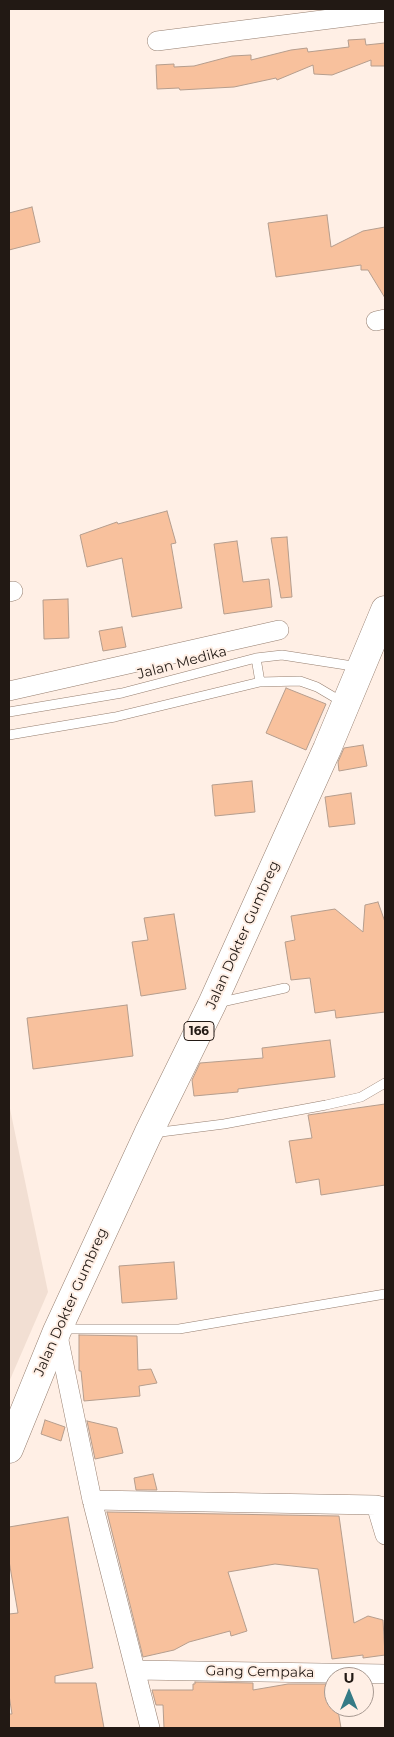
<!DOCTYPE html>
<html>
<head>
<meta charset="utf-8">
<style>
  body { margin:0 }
  #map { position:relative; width:394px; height:1737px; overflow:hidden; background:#ffefe5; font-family:Montserrat,sans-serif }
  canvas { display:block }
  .frame { position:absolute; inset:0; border:10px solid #221914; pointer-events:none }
  .north { position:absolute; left:324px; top:1667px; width:50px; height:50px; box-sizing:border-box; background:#ffefe5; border:1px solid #a79991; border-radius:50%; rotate:0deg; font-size:14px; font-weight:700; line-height:20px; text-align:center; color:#221914 }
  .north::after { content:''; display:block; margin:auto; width:18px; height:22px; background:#357b86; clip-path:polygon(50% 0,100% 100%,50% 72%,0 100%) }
</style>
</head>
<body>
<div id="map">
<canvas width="394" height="1737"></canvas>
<div class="frame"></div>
<div class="north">U</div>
</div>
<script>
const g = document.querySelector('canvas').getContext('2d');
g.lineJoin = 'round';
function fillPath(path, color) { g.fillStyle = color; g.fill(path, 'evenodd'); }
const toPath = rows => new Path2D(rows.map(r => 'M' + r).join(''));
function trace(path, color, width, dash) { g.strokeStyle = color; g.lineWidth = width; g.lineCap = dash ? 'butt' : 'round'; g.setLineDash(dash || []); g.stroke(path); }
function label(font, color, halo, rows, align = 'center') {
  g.font = font + ' Montserrat,sans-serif'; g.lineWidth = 4; g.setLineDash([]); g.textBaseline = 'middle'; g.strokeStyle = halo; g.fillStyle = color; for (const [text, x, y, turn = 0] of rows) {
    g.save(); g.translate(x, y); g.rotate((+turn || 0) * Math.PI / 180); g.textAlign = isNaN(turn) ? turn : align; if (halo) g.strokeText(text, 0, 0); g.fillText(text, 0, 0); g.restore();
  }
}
fillPath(toPath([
  [9,1104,48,1292,9,1382]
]), '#f2dfd3');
const building = toPath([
  [365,39,366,45,385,43,385,66,371,66,371,60,332,75,314,74,313,65,277,80,276,78,234,87,180,90,179,88,157,89,156,65,174,64,174,67,194,66,232,56,251,55,251,60,291,50,307,48,308,52,349,47,348,40,365,39],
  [32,207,40,242,9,250,9,213,32,207],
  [327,215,331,247,363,231,385,227,385,298,368,270,361,270,361,265,276,277,268,223,327,215],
  [167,511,176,543,171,544,182,608,132,617,122,558,87,567,80,535,117,522,118,524,167,511],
  [287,537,292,597,281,598,271,538,287,537],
  [237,541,243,582,269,579,272,607,224,614,214,544,237,541],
  [68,599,69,638,44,639,43,600,68,599],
  [122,627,126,647,103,651,99,631,122,627],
  [286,688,326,704,306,750,266,733,286,688],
  [363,745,367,766,339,771,338,762,344,748,363,745],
  [252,781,255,812,215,816,212,785,252,781],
  [351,793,355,824,329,827,325,797,351,793],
  [378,902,385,922,385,1012,336,1018,335,1010,315,1013,310,978,291,980,285,942,295,940,291,916,335,909,363,932,365,905,378,902],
  [174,914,186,989,141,996,132,942,148,940,144,918,174,914],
  [127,1005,133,1056,33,1069,27,1018,127,1005],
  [330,1040,335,1077,238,1089,238,1092,194,1096,192,1080,200,1063,263,1058,262,1048,330,1040],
  [385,1104,385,1185,321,1195,319,1179,296,1183,289,1141,312,1138,308,1115,385,1104],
  [174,1262,177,1299,122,1303,119,1266,174,1262],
  [79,1335,137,1336,138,1370,151,1369,157,1383,139,1386,140,1396,84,1401,81,1371,79,1371,79,1335],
  [45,1420,65,1427,61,1441,41,1434,45,1420],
  [87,1421,117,1428,123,1453,95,1459,87,1421],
  [153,1474,157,1490,136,1490,134,1478,153,1474],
  [107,1512,339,1516,354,1623,368,1616,383,1620,385,1655,363,1658,363,1655,332,1659,318,1569,275,1564,228,1572,247,1631,231,1636,230,1631,189,1642,174,1650,143,1657,107,1512],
  [68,1517,93,1668,55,1676,55,1683,96,1683,104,1728,9,1728,9,1714,12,1714,9,1695,9,1614,18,1613,9,1561,9,1527,68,1517],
  [195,1682,253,1683,253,1690,288,1684,334,1684,334,1710,338,1710,341,1728,164,1728,163,1705,156,1705,152,1690,193,1690,193,1684,195,1684,195,1682]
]);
fillPath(building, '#f8c19d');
trace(building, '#b59d8d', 1);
const lane = toPath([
  [256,658,260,682],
  [9,712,122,693,256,658,282,655,359,667],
  [9,735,115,717,260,682,300,681,317,687,344,703],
  [217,1003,285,988],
  [153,1133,224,1124,326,1105,361,1097,385,1083],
  [61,1329,179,1329,385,1294]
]);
const street = toPath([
  [157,41,385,12],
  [376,321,385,319],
  [9,592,13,591],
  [9,691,279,630],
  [57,1331,92,1500,150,1728],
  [92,1500,376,1505,385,1507],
  [376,1505,385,1535],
  [136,1670,385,1674]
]);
const primary = toPath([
  [9,1449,57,1331,148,1134,212,1004,327,749,385,610]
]);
trace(lane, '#967f70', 10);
trace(street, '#967f70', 20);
trace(primary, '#967f70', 29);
trace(lane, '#fff', 9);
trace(street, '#fff', 19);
trace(primary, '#fff', 28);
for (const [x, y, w] of [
  [199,1031,30]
]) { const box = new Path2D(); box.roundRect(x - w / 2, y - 9.5, w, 19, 4); g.fillStyle = '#ffefe5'; g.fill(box); trace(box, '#221914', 1); }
label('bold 12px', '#221914', null, [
  ["166",199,1031]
]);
label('14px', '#221914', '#ffefe5', [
  ["Jalan Medika",182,663,-15],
  ["Jalan Dokter Gumbreg",243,935,-66],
  ["Jalan Dokter Gumbreg",71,1302,-66],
  ["Gang Cempaka",260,1672,1]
]);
</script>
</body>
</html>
